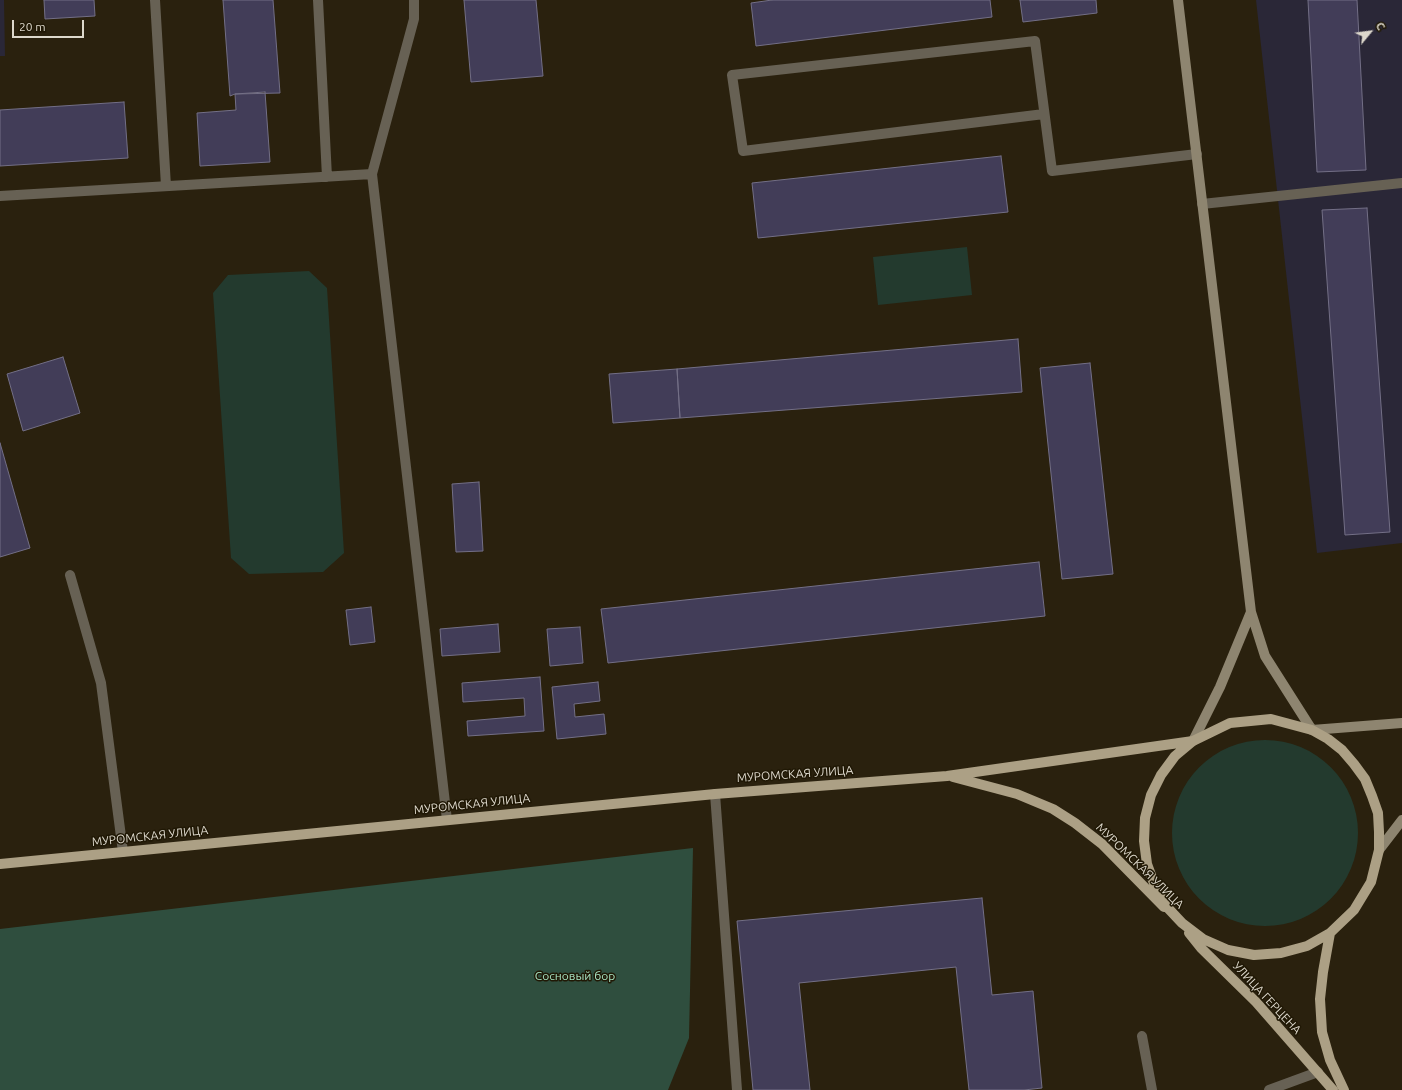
<!DOCTYPE html>
<html>
<head>
<meta charset="utf-8">
<style>
  body { margin:0 }
  #map { position:relative; width:1402px; height:1090px; overflow:hidden; background:#2a210e; font-family:Ubuntu,sans-serif }
  canvas { display:block }
  .north { position:absolute; left:1350px; top:12px; width:40px; height:40px; -webkit-text-stroke:3px #201805; paint-order:stroke; rotate:61deg; font-size:11px; font-weight:700; line-height:16px; text-align:center; color:#ddd8cc }
  .north::after { content:''; display:block; margin:auto; width:14px; height:18px; background:#ddd8cc; clip-path:polygon(50% 0,100% 100%,50% 72%,0 100%) }
  .scale { position:absolute; left:12px; top:20px; width:72px; height:18px; box-sizing:border-box; border:2px solid #ddd8cc; border-top:0; padding-left:5px; font-size:12px; line-height:14px; white-space:nowrap; color:#ddd8cc; -webkit-text-stroke:3px #201805; paint-order:stroke }
</style>
</head>
<body>
<div id="map">
<canvas width="1402" height="1090"></canvas>
<div class="north">С</div>
<div class="scale">20 m</div>
</div>
<script>
const g = document.querySelector('canvas').getContext('2d');
g.lineJoin = 'round';
function fillPath(path, color) { g.fillStyle = color; g.fill(path, 'evenodd'); }
const toPath = rows => new Path2D(rows.map(r => 'M' + r).join(''));
function trace(path, color, width, dash) { g.strokeStyle = color; g.lineWidth = width; g.lineCap = dash ? 'butt' : 'round'; g.setLineDash(dash || []); g.stroke(path); }
function label(font, color, halo, rows, align = 'center') {
  g.font = font + ' Ubuntu,sans-serif'; g.lineWidth = 3; g.setLineDash([]); g.textBaseline = 'middle'; g.strokeStyle = halo; g.fillStyle = color; for (const [text, x, y, turn = 0] of rows) {
    g.save(); g.translate(x, y); g.rotate((+turn || 0) * Math.PI / 180); g.textAlign = isNaN(turn) ? turn : align; if (halo) g.strokeText(text, 0, 0); g.fillText(text, 0, 0); g.restore();
  }
}
fillPath(toPath([
  [0,0,4,0,5,56,0,56],
  [1256,0,1402,0,1402,543,1317,553]
]), '#2a2737');
fillPath(toPath([
  [967,247,972,295,878,305,873,257],
  [309,271,327,288,344,553,323,572,249,574,231,558,213,293,228,275],
  '1172 833a93 93 0 1 1 186 0a93 93 0 1 1-186 0Z'
]), '#233a2e');
fillPath(toPath([
  [693,848,689,1038,668,1090,0,1090,0,929]
]), '#2f4e3e');
const building = toPath([
  [44,0,94,0,95,16,45,19,44,0],
  [223,0,273,0,280,93,235,94,230,96,223,0],
  [464,0,536,0,543,76,471,82,464,0],
  [772,0,990,0,992,17,756,46,751,3,772,0],
  [1020,0,1096,0,1097,13,1023,22,1020,0],
  [1308,0,1357,0,1366,170,1317,172,1308,0],
  [265,92,270,162,200,166,197,113,236,110,235,94,265,92],
  [124,102,128,158,0,166,0,110,124,102],
  [1001,156,1008,212,758,238,752,183,1001,156],
  [1367,208,1390,532,1345,535,1322,210,1367,208],
  [1018,339,1022,392,680,418,677,369,1018,339],
  [63,357,80,413,23,431,7,374,63,357],
  [1090,363,1113,574,1062,579,1040,368,1090,363],
  [677,369,680,418,613,423,609,374,677,369],
  [0,443,30,548,0,557,0,443],
  [479,482,483,551,456,552,452,484,479,482],
  [1039,562,1045,616,608,663,601,609,1039,562],
  [371,607,375,642,350,645,346,610,371,607],
  [498,624,500,652,442,656,440,629,498,624],
  [580,627,583,663,550,666,547,629,580,627],
  [540,677,544,731,468,736,467,721,525,716,524,698,463,702,462,683,540,677],
  [598,682,600,701,574,704,575,717,604,714,606,734,557,739,552,687,598,682],
  [982,898,992,995,1033,991,1042,1088,1024,1090,969,1090,956,967,799,983,810,1090,753,1090,737,921,982,898]
]);
fillPath(building, '#423d58');
trace(building, '#736f86', 1);
trace(toPath([
  [155,0,166,186],
  [318,0,327,177],
  [1044,114,743,151,732,75,1035,41,1052,171,1197,154],
  [372,174,414,19,414,0],
  [0,196,372,174,447,820],
  [1202,204,1402,183],
  [70,575,101,683,123,852],
  [715,794,737,1090],
  [1142,1036,1152,1090],
  [1269,1090,1318,1072]
]), '#676154', 10);
trace(toPath([
  [1178,0,1251,612,1265,656,1312,730,1402,723],
  [1193,741,1220,687,1251,612],
  [1379,850,1402,820]
]), '#8e8570', 10);
trace(toPath([
  [953,777,1017,794,1053,809,1075,823,1102,844,1164,907],
  [0,864,715,794,947,776,1193,741,1230,723,1271,719,1312,730,1328,739,1342,750,1354,764,1365,779,1372,796,1378,813,1379,832,1379,850,1371,882,1354,910,1330,933,1307,946,1281,953,1254,955,1228,950,1203,939,1182,923,1166,906,1155,886,1147,864,1144,841,1145,818,1151,795,1161,775,1175,756,1193,741],
  [1189,933,1201,948,1256,1002,1333,1090],
  [1330,933,1323,972,1320,999,1322,1032,1330,1060,1344,1090]
]), '#aca085', 10);
label('12px', '#ddd8cc', '#201805', [
  ["МУРОМСКАЯ УЛИЦА",795,774,-4],
  ["МУРОМСКАЯ УЛИЦА",472,804,-6],
  ["МУРОМСКАЯ УЛИЦА",150,836,-6],
  ["МУРОМСКАЯ УЛИЦА",1140,866,44],
  ["УЛИЦА ГЕРЦЕНА",1267,998,47]
]);
label('12px', '#a9e5c4', '#201805', [
  ["Сосновый бор",575,976]
]);
</script>
</body>
</html>
